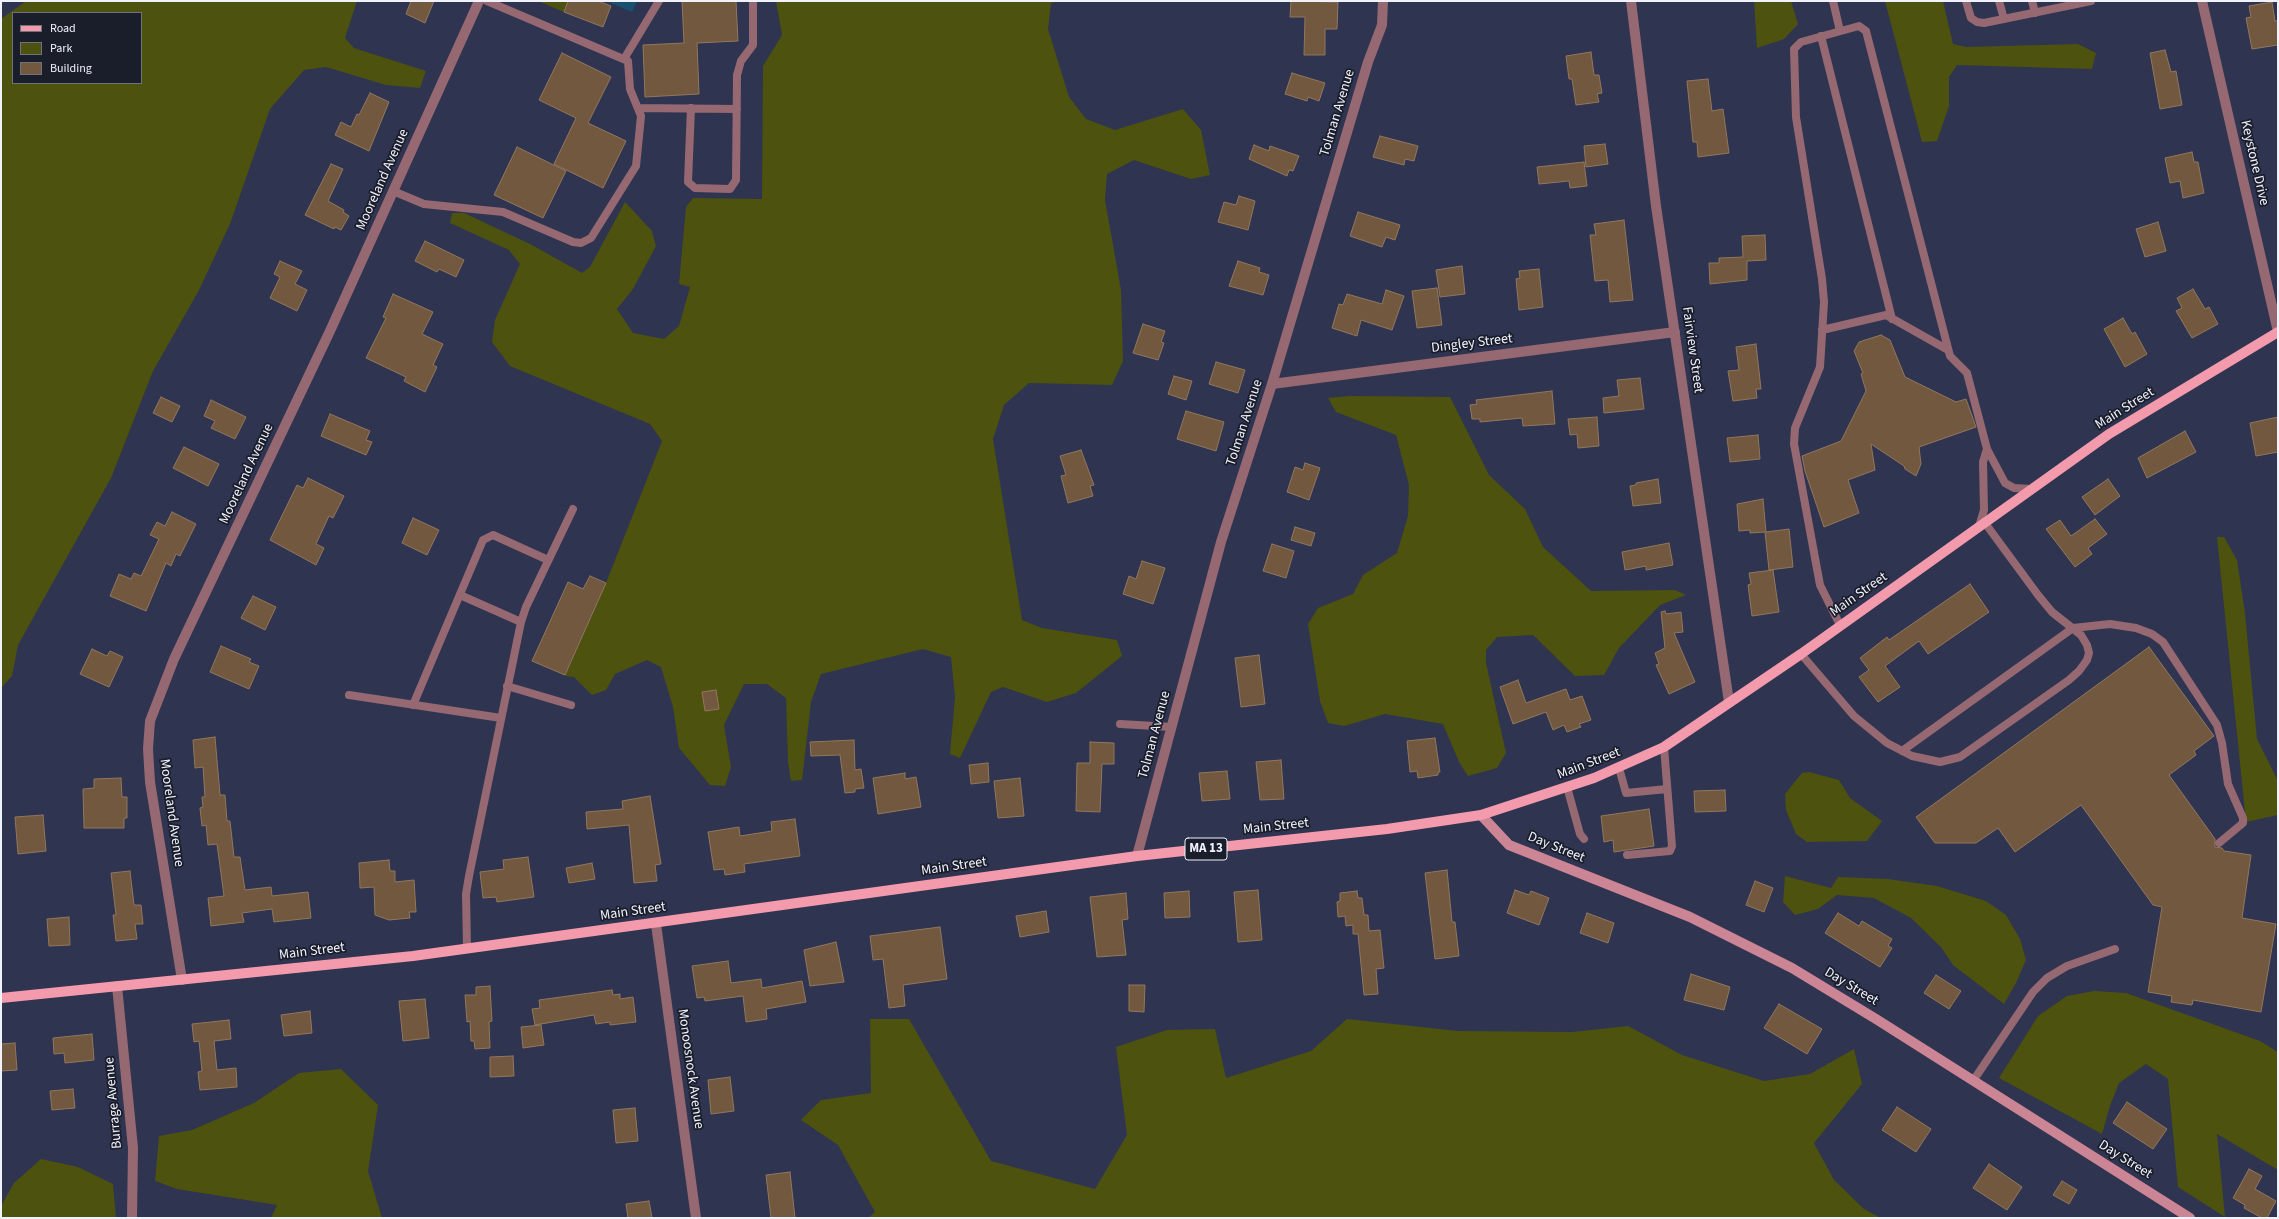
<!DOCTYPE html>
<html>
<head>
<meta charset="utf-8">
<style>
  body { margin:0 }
  #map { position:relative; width:2279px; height:1219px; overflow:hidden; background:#2f3450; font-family:"Source Sans 3",sans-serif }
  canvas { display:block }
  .frame { position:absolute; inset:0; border:2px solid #f0f2fd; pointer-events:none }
  .legend { position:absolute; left:12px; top:12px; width:130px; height:72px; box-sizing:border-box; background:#1a1d2a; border:1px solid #70727e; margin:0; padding:5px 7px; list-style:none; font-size:12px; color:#f0f2fd }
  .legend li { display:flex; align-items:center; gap:8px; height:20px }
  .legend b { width:20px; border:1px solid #70727e }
</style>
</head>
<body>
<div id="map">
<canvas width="2279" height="1219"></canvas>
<div class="frame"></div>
<ul class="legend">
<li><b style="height:5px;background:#f49aad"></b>Road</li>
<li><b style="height:11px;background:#4d520f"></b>Park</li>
<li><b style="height:11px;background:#71583f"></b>Building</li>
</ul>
</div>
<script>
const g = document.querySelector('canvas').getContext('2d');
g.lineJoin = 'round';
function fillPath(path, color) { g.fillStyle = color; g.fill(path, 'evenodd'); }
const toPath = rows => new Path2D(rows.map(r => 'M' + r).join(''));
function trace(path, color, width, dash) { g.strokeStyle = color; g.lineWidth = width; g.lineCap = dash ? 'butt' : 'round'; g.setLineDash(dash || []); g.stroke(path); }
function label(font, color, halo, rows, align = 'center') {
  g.font = font + ' "Source Sans 3",sans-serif'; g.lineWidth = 3.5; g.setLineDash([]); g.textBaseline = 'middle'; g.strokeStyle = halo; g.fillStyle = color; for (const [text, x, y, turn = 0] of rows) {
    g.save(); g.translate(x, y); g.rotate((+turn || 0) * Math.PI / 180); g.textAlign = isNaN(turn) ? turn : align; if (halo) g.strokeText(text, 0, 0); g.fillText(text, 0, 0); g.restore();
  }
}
fillPath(toPath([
  [26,1,357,1,345,38,354,48,426,71,420,88,386,85,326,67,304,70,270,109,230,224,198,292,153,371,111,478,18,645,12,676,1,688,1,19],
  [13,13,141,13,141,83,13,83],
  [538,1,568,1,564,12],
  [776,1,1059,1,1051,3,1048,29,1069,97,1086,119,1115,130,1183,109,1201,130,1210,175,1191,179,1134,160,1107,174,1105,200,1121,290,1123,361,1112,385,1029,383,1004,405,993,439,1022,620,1042,628,1117,640,1122,656,1076,693,1047,702,1003,687,991,692,960,758,950,754,955,697,951,657,923,649,821,674,811,702,802,780,791,781,788,762,786,698,767,684,744,684,724,725,731,767,725,786,710,785,679,748,673,707,661,667,647,660,615,674,606,690,592,695,574,677,565,676,606,583,662,441,650,424,510,366,492,342,495,320,520,264,509,250,450,223,452,213,464,213,532,245,582,273,590,267,625,202,652,231,656,246,633,289,617,309,633,333,664,339,679,326,690,287,679,284,686,207,693,198,762,199,763,66,782,35],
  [1754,1,1791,1,1798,24,1784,39,1757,48],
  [1885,1,1943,1,1953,44,1966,47,2078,44,2096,53,2092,69,1957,65,1949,77,1949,106,1937,141,1922,142],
  [1350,396,1450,397,1489,475,1525,509,1543,547,1591,591,1675,590,1686,595,1660,605,1619,648,1604,675,1575,676,1533,635,1497,637,1486,650,1486,663,1506,753,1497,768,1468,776,1459,762,1443,724,1385,714,1344,726,1328,723,1320,701,1308,624,1318,608,1353,594,1363,575,1397,553,1408,516,1409,485,1396,435,1336,412,1328,398],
  [2217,537,2224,537,2237,560,2245,613,2257,739,2278,781,2278,815,2246,822],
  [1809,772,1839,780,1850,798,1882,821,1867,841,1807,842,1796,834,1786,810,1785,794,1802,773],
  [1785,876,1831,888,1838,877,1888,879,1937,886,1986,901,2006,915,2020,939,2026,960,2016,983,2004,1004,1953,965,1941,947,1911,918,1874,898,1837,895,1818,909,1795,915,1783,902],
  [2094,991,2126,993,2260,1041,2278,1052,2278,1170,2217,1134,2225,1217,2178,1187,2168,1079,2146,1064,2119,1083,2110,1106,2102,1134,1999,1078,2038,1016,2067,996],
  [870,1019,909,1019,991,1161,1095,1189,1127,1135,1116,1047,1167,1030,1215,1029,1226,1078,1311,1051,1347,1019,1458,1031,1572,1032,1628,1026,1682,1055,1764,1081,1810,1074,1854,1049,1862,1084,1814,1143,1834,1180,1864,1209,1881,1218,868,1218,875,1212,838,1145,801,1120,821,1100,871,1093],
  [341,1069,378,1105,368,1171,382,1218,271,1218,277,1205,177,1189,155,1181,159,1136,192,1130,254,1103,299,1073],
  [41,1159,78,1167,113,1184,116,1218,1,1218,1,1206,14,1183]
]), '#4d520f');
fillPath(toPath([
  [606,1,637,1,632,12]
]), '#194f6f');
const building = toPath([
  [411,1,434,1,425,23,406,14,411,1],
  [568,1,598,1,611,6,603,27,564,12,568,1],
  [682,1,736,1,738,41,697,43,699,94,645,97,643,45,684,43,682,1],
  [1291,1,1338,2,1337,29,1325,29,1325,55,1304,55,1305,17,1290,17,1291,1],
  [2272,2,2275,21,2278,21,2278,45,2252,49,2246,18,2251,17,2249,6,2272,2],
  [2165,50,2171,72,2176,71,2182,105,2160,109,2150,53,2165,50],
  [1591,52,1594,75,1599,75,1602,93,1597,94,1599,102,1576,105,1572,79,1569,79,1566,56,1591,52],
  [562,53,611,77,588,123,626,141,603,188,554,164,576,118,539,100,562,53],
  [1292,73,1325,83,1319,101,1308,97,1307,101,1285,94,1292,73],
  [1708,79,1712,111,1723,109,1729,153,1698,157,1697,142,1693,142,1687,81,1708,79],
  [370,93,389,102,369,151,335,135,341,122,351,127,357,114,359,115,370,93],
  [1380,136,1418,146,1414,161,1405,159,1404,165,1373,157,1380,136],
  [1605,144,1608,164,1586,167,1584,146,1605,144],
  [1254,145,1269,151,1270,146,1299,156,1293,171,1289,170,1287,176,1249,159,1254,145],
  [517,147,566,171,543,218,494,195,517,147],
  [2192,152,2194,162,2198,162,2204,193,2183,198,2180,181,2170,183,2165,158,2192,152],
  [1584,162,1587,186,1570,188,1569,181,1539,184,1537,167,1584,162],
  [331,164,343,169,328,201,344,210,343,212,349,216,341,230,335,227,334,229,305,215,331,164],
  [1239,196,1255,201,1248,230,1218,222,1224,202,1236,205,1239,196],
  [1358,212,1400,225,1395,240,1386,237,1382,247,1350,236,1358,212],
  [1624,220,1633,300,1610,302,1608,280,1595,281,1590,235,1596,235,1594,224,1624,220],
  [2158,222,2166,251,2145,257,2136,229,2158,222],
  [1765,235,1766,260,1747,261,1747,280,1710,284,1709,263,1719,263,1719,258,1743,257,1742,236,1765,235],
  [425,241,464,260,456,277,439,269,437,272,415,261,425,241],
  [280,261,302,271,295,284,307,290,297,311,270,298,280,277,274,274,280,261],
  [1238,261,1260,268,1259,272,1269,275,1263,295,1229,286,1238,261],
  [1462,266,1465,294,1440,297,1436,270,1462,266],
  [1539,269,1543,307,1519,310,1516,279,1520,278,1519,271,1539,269],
  [1437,288,1442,325,1417,328,1412,291,1437,288],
  [2193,289,2205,309,2209,307,2218,324,2192,338,2176,311,2182,308,2177,298,2193,289],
  [1386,290,1404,296,1392,330,1361,320,1357,336,1332,328,1339,304,1343,305,1347,294,1382,304,1386,290],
  [393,294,433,312,422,334,443,344,433,365,437,367,425,392,404,381,406,377,366,358,386,318,383,317,393,294],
  [2123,318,2132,334,2135,332,2147,354,2125,367,2104,329,2123,318],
  [1143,324,1165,331,1161,342,1164,343,1158,360,1133,353,1143,324],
  [1881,335,1890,340,1905,377,1956,402,1966,399,1976,427,1919,447,1921,464,1916,476,1905,469,1904,466,1871,444,1875,470,1848,480,1859,513,1824,527,1805,471,1802,456,1841,441,1866,391,1861,374,1863,373,1854,351,1859,342,1881,335],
  [1756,344,1761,389,1756,389,1757,398,1733,401,1728,371,1739,370,1736,347,1756,344],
  [1216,362,1245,370,1238,393,1209,384,1216,362],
  [1174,376,1192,381,1186,400,1168,394,1174,376],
  [1640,378,1644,409,1604,413,1603,398,1619,396,1617,380,1640,378],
  [1552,391,1555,424,1523,426,1522,418,1480,422,1480,419,1472,419,1470,405,1477,404,1476,400,1552,391],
  [161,397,180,406,172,422,153,413,161,397],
  [211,400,246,417,235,439,211,428,215,421,204,416,211,400],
  [1186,411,1224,422,1216,451,1177,439,1186,411],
  [330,414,370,431,366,440,372,442,366,455,321,436,330,414],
  [1597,417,1599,446,1578,448,1577,434,1570,435,1568,419,1597,417],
  [2278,417,2278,452,2256,456,2250,423,2278,417],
  [2185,431,2196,452,2147,478,2138,458,2185,431],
  [1758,435,1760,459,1730,462,1727,438,1758,435],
  [184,447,219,464,208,486,173,468,184,447],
  [1081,450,1094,485,1090,486,1093,496,1068,503,1061,476,1066,475,1060,456,1081,450],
  [1305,463,1320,468,1309,500,1287,492,1295,467,1303,470,1305,463],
  [308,478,344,496,333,518,329,516,316,544,324,548,316,565,270,540,297,485,303,488,308,478],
  [1658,479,1661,503,1633,506,1630,486,1636,485,1636,483,1658,479],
  [2108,479,2120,496,2095,515,2082,497,2108,479],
  [1763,499,1766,532,1789,529,1793,567,1769,570,1765,532,1750,533,1750,530,1739,531,1737,504,1763,499],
  [172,512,196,524,180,556,176,554,171,566,166,563,146,611,110,596,119,574,131,579,134,573,141,576,159,539,150,535,157,522,165,526,172,512],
  [413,518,439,530,427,555,402,543,413,518],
  [2095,519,2107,534,2088,548,2092,554,2075,567,2046,529,2060,520,2071,536,2095,519],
  [1295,527,1315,533,1311,546,1291,540,1295,527],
  [1669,543,1673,565,1646,570,1646,566,1625,570,1622,552,1669,543],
  [1272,544,1294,551,1286,578,1263,571,1272,544],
  [1142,561,1165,568,1153,604,1123,594,1129,576,1136,579,1142,561],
  [1773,570,1779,612,1752,616,1748,585,1751,584,1749,573,1773,570],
  [590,576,606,583,565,675,532,661,568,582,583,589,590,576],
  [1970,584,1989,612,1928,654,1919,641,1885,666,1900,687,1878,702,1859,677,1869,670,1860,658,1887,637,1889,640,1970,584],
  [253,596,276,607,265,630,241,618,253,596],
  [1665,611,1666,614,1681,612,1683,632,1674,633,1695,682,1669,694,1656,665,1659,664,1655,653,1665,648,1661,612,1665,611],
  [221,646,251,659,249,662,259,666,249,689,210,672,221,646],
  [2149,647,2214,736,2194,751,2196,755,2169,775,2215,839,2215,847,2222,848,2224,851,2251,855,2242,918,2276,924,2261,1012,2193,1000,2192,1005,2171,1002,2172,996,2148,992,2162,907,2153,905,2081,805,2015,852,1998,828,1976,843,1935,843,1916,817,2149,647],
  [92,649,107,656,110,651,123,657,109,687,80,674,92,649],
  [1259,655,1265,704,1241,707,1235,658,1259,655],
  [1518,680,1526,703,1566,689,1570,700,1582,696,1591,720,1579,724,1581,727,1567,732,1564,725,1553,730,1546,712,1513,724,1500,687,1518,680],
  [716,690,719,709,705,711,702,692,716,690],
  [215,737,220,795,225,795,227,821,230,821,234,857,240,857,245,890,271,887,272,896,308,892,311,918,274,922,272,909,242,913,244,922,211,926,208,898,224,896,217,844,208,845,206,825,202,826,200,808,203,807,202,797,205,797,203,767,195,768,193,740,215,737],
  [1435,738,1440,772,1438,772,1438,775,1418,778,1417,771,1410,772,1407,741,1435,738],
  [854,740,855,770,861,769,864,788,855,789,855,792,845,793,840,755,811,756,810,742,854,740],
  [1090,742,1114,743,1114,764,1102,764,1100,812,1076,811,1077,763,1090,763,1090,742],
  [1281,760,1284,799,1260,800,1256,762,1281,760],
  [988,763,989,782,971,784,969,765,988,763],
  [1227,771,1230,799,1202,801,1199,773,1227,771],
  [905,773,905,779,916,777,921,807,878,814,873,778,905,773],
  [121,778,122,797,127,797,127,818,124,818,124,828,84,828,83,789,94,788,94,779,121,778],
  [1020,778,1024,816,998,818,994,781,1020,778],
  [1725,790,1726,811,1695,812,1694,791,1725,790],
  [650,796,661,864,655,865,657,881,634,883,629,825,587,829,586,812,623,809,622,801,650,796],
  [1649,809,1654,846,1614,852,1613,840,1604,842,1601,816,1649,809],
  [43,815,46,851,18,854,15,817,43,815],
  [795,819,800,856,744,864,745,872,725,875,724,869,714,870,708,832,739,827,740,836,772,831,771,822,795,819],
  [528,857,534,897,497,902,496,897,483,898,480,872,504,869,503,860,528,857],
  [389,860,390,871,395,871,395,882,414,880,416,912,409,912,410,918,389,920,375,915,374,887,360,888,359,863,389,860],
  [592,863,595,879,569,883,566,868,592,863],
  [1447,870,1452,922,1455,922,1459,956,1435,959,1425,873,1447,870],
  [130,871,134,905,141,905,143,924,135,924,137,939,116,941,113,915,116,915,111,873,130,871],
  [1755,881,1773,888,1764,912,1746,905,1755,881],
  [1258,890,1262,940,1238,942,1234,892,1258,890],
  [1515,890,1529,895,1531,891,1549,898,1539,925,1507,913,1515,890],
  [1189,891,1190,917,1165,918,1164,893,1189,891],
  [1357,891,1358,898,1362,898,1364,915,1368,915,1369,931,1380,930,1384,968,1376,969,1378,994,1364,995,1358,934,1353,934,1353,925,1346,926,1345,916,1338,917,1337,902,1340,901,1340,893,1357,891],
  [1126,893,1128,919,1122,920,1126,955,1097,957,1090,897,1126,893],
  [1046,911,1049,932,1020,937,1016,916,1046,911],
  [1587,913,1614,923,1608,943,1580,933,1587,913],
  [1838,913,1859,926,1862,921,1892,939,1888,946,1892,948,1880,967,1825,933,1838,913],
  [69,917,70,945,49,946,47,919,69,917],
  [940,927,947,979,903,985,905,1006,889,1008,883,959,873,960,870,936,940,927],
  [836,942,844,982,810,986,804,950,836,942],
  [728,961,731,983,761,979,762,988,802,981,806,1002,766,1009,767,1019,746,1022,743,996,705,1001,704,997,697,998,692,966,728,961],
  [1691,974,1730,987,1724,1010,1684,1000,1691,974],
  [1936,975,1961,991,1949,1009,1924,993,1936,975],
  [1129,985,1145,985,1144,1012,1129,1011,1129,985],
  [490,986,492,1021,489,1022,490,1048,475,1049,474,1041,471,1041,470,1021,467,1022,465,995,476,995,476,987,490,986],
  [612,990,613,995,620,994,620,999,633,997,636,1022,610,1025,610,1022,596,1024,594,1015,535,1025,532,1009,540,1008,539,1000,612,990],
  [425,999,429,1038,403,1041,399,1001,425,999],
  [1779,1004,1822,1029,1807,1054,1764,1028,1779,1004],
  [310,1011,312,1033,284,1036,281,1015,310,1011],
  [229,1020,231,1039,214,1041,217,1070,236,1068,237,1087,200,1090,198,1072,202,1071,199,1041,194,1042,192,1024,229,1020],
  [541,1025,544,1045,523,1048,521,1027,541,1025],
  [92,1034,94,1060,65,1063,64,1053,54,1054,53,1038,92,1034],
  [15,1043,17,1070,1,1071,1,1044,15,1043],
  [513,1056,514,1076,490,1077,490,1057,513,1056],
  [730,1077,734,1111,711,1114,708,1080,730,1077],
  [73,1089,75,1108,52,1110,50,1091,73,1089],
  [2127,1102,2167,1129,2153,1149,2113,1123,2127,1102],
  [1897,1107,1931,1129,1916,1152,1882,1130,1897,1107],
  [635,1108,638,1141,616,1143,613,1110,635,1108],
  [1989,1164,2022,1187,2007,1210,1973,1188,1989,1164],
  [2249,1169,2262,1176,2255,1189,2276,1201,2267,1218,2262,1218,2244,1208,2245,1205,2233,1198,2249,1169],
  [790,1172,795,1218,771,1218,766,1175,790,1172],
  [2062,1181,2077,1190,2069,1204,2053,1195,2062,1181],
  [649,1201,652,1218,628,1218,626,1204,649,1201]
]);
fillPath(building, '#71583f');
trace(building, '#92775d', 1);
trace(toPath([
  [1833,1,1840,31],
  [1966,1,1971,18,1977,22,1984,23,2091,1],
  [1999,1,2004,19],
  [2032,1,2035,13],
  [1821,36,1892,319],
  [624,59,659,1],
  [638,108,737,109],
  [691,108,688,182,695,188,730,189,736,180,737,75,741,61,753,45,753,1],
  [393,191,424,204,503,212,573,242,581,243,591,238,636,166,641,116,630,89,628,61,487,1],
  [1822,330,1886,315,1948,350],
  [1979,527,1984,510,1983,462,1987,449],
  [460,595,521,622],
  [1840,625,1820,585,1794,444,1795,428,1820,367,1824,302,1822,279,1796,117,1794,49,1801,42,1859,26,1866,31,1950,356,1967,373,1987,449,2005,483,2014,488,2032,489],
  [1801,654,1854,716,1887,743,1912,756,1940,762,1960,757,2069,680,2079,671,2087,660,2089,653,2087,645,2081,635,2052,612,2038,595,1985,523],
  [507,686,571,705],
  [349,695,501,718],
  [413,705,483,540,493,535,548,560],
  [1120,724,1172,727],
  [1902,751,2073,628,2110,624,2136,628,2152,634,2163,642,2217,725,2222,743,2228,784,2243,818,2243,823,2219,843],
  [1619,768,1626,793,1667,789],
  [1567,787,1580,834,1584,839],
  [1627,855,1670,851,1672,846,1664,747],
  [467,949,466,894,469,876,521,622,526,607,573,509],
  [1973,1081,2033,992,2047,978,2067,966,2115,949]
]), '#966972', 8);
trace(toPath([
  [1631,1,1656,206,1729,702],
  [2202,1,2278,332],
  [1272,384,1675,332],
  [656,924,696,1218],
  [182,980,150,782,148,749,150,721,174,659,330,331,479,1],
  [117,986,133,1148,132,1218]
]), '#966972', 10);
trace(toPath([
  [1137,856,1221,542,1272,384,1368,62,1382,25,1383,1]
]), '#966972', 10);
trace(toPath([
  [1481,815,1509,845,1690,917,1792,968,1876,1019,2190,1218]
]), '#cb8594', 10);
trace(toPath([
  [1,998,413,956,1137,856,1387,829,1481,815,1594,778,1664,747,1801,654,2109,434,2278,332]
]), '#f49aad', 10);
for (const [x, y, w] of [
  [1206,849,42]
]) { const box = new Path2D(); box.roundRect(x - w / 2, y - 11, w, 22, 3); g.fillStyle = '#1a1d2a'; g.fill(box); trace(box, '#f0f2fd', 1); }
label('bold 13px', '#f0f2fd', null, [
  ["MA 13",1206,849]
]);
label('14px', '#f0f2fd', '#1a1d2a', [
  ["Tolman Avenue",1338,113,-73],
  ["Keystone Drive",2254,163,77],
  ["Mooreland Avenue",383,180,-66],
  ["Dingley Street",1472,344,-7],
  ["Fairview Street",1692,350,82],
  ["Main Street",2125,409,-32],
  ["Tolman Avenue",1245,423,-72],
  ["Mooreland Avenue",247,474,-65],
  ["Main Street",1859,595,-35],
  ["Tolman Avenue",1155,735,-75],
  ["Main Street",1589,764,-21],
  ["Mooreland Avenue",171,813,82],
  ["Main Street",1276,827,-6],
  ["Day Street",1556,848,22],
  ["Main Street",954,867,-8],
  ["Main Street",633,912,-8],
  ["Main Street",312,952,-7],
  ["Day Street",1851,987,31],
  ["Monoosnock Avenue",690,1069,82],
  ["Burrage Avenue",114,1103,-95],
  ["Day Street",2125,1160,32]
]);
</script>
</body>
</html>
